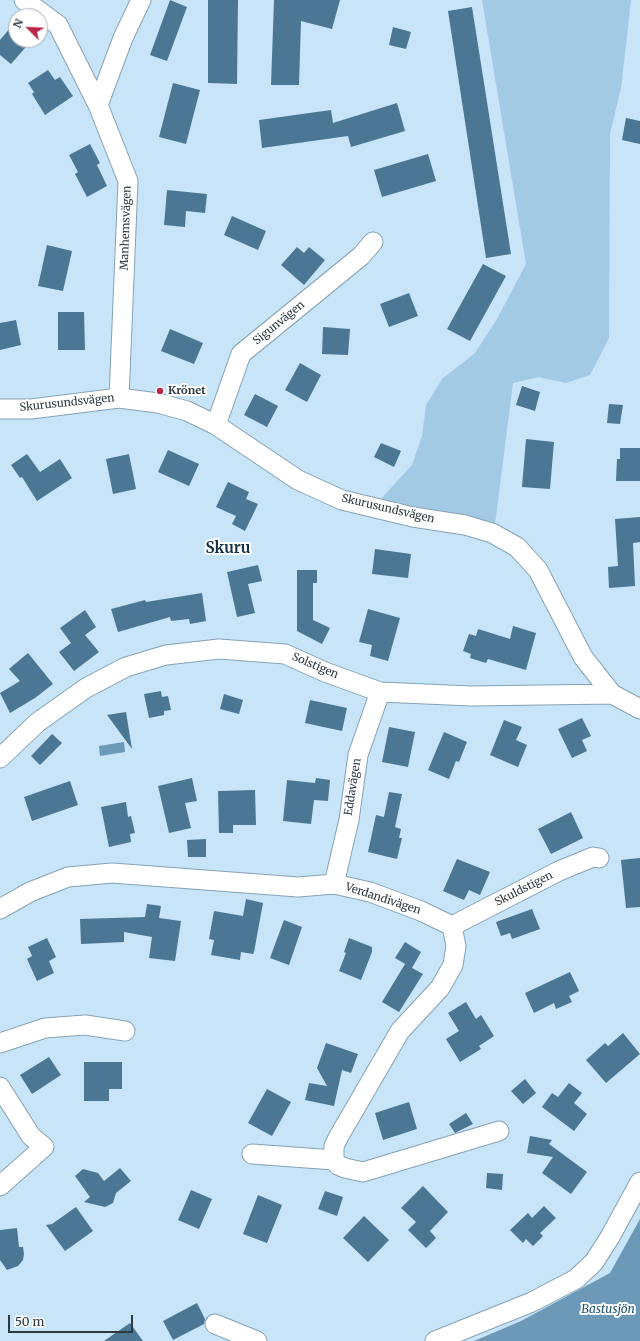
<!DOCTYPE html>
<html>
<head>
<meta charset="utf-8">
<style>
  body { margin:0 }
  #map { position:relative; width:640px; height:1341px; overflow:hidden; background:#c7e4f9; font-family:Merriweather,serif }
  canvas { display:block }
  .north { position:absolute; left:8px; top:8px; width:40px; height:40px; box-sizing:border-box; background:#fff; border:1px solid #abb0b3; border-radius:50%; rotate:294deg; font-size:11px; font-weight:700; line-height:16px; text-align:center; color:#2e3941 }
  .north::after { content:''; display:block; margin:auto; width:14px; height:18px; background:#b82747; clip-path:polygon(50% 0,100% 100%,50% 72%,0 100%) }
  .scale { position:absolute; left:8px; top:1315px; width:125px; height:18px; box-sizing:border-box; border:2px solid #2e3941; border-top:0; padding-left:5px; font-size:12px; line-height:14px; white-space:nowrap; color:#2e3941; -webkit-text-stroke:3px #fff; paint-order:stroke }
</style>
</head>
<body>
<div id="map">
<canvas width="640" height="1341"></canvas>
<div class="north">N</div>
<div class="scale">50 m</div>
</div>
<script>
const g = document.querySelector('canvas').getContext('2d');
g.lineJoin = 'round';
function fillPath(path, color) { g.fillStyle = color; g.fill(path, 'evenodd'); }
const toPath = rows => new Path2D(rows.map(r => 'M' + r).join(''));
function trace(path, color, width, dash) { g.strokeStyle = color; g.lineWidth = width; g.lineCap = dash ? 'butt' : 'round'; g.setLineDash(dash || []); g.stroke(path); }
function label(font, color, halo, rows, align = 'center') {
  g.font = font + ' Merriweather,serif'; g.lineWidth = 4; g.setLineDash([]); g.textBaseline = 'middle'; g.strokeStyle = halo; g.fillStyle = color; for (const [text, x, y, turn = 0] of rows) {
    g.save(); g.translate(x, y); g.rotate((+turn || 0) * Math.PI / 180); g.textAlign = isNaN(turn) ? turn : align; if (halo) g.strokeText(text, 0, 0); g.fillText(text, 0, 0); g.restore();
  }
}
fillPath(toPath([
  [482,0,631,0,621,88,610,134,609,338,590,375,566,383,539,377,513,383,495,524,380,500,412,465,422,436,426,405,442,379,475,353,497,319,526,264]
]), '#a3cae4');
fillPath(toPath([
  [124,742,125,752,100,756,99,746],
  [640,1219,640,1341,474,1341,521,1321,610,1273]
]), '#6c99b8');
fillPath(toPath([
  [170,0,187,7,167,61,150,55],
  [208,0,238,0,237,84,208,83],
  [274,0,340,0,332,29,301,21,299,85,271,85],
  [472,7,511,254,486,258,448,11],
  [16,21,16,40,32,40,11,64,0,55,0,40],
  [393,27,411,32,406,49,389,45],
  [48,70,55,80,60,77,73,96,45,115,32,94,34,92,28,83],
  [173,83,200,90,186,144,159,137],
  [397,103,405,131,351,147,348,136,262,148,259,120,331,110,333,123],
  [626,118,640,121,640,144,622,140],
  [90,144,100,163,97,165,107,186,87,197,75,174,78,172,69,155],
  [428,154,436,181,382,197,374,170],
  [167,190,207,194,205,213,186,211,185,227,164,225],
  [232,216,266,231,258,250,224,235],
  [47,245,72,251,63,291,38,286],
  [297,247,304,253,309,247,325,260,304,285,281,265],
  [483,264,506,276,470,341,447,329],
  [409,293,418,316,389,327,380,304],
  [58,312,84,312,85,350,58,350],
  [16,320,21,345,0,350,0,323],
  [323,327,350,329,348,355,322,354],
  [170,329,203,343,194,364,161,351],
  [300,363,321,375,307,402,285,390],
  [522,386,540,392,535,411,516,405],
  [255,394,278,406,267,427,244,415],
  [609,404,623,405,620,424,607,423],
  [526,439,554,442,550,489,522,487],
  [381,443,401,451,394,467,374,457],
  [620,448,640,448,640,481,616,481,617,459,620,459],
  [168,450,199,464,189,486,158,472],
  [27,454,40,472,60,459,72,478,37,501,22,477,20,478,11,465],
  [129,454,136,489,113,494,106,459],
  [228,482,249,492,246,499,258,504,245,531,232,524,236,516,216,507],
  [640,517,640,542,633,543,635,586,609,588,608,567,618,566,615,519],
  [375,549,411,554,408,578,372,574],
  [258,565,262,581,248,584,255,613,237,617,227,572],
  [297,570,317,570,317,583,313,583,313,620,330,628,322,644,297,631],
  [202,593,206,621,190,624,189,619,171,621,170,617,118,632,111,609,145,600,146,602],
  [368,609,400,618,388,661,370,656,372,645,359,642],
  [85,610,96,627,85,635,99,652,74,671,59,652,71,643,60,628],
  [513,626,536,633,526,670,488,659,486,663,470,658,471,654,463,651,469,634,476,636,478,629,510,639],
  [28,653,53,684,35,698,10,713,0,693,20,681,9,669],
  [161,691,162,697,168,696,171,710,164,711,164,715,149,718,144,694],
  [224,694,243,700,239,714,220,709],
  [310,700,347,708,342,731,305,723],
  [126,712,132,749,107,715],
  [582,718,591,736,582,740,587,751,572,758,558,729],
  [504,720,522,727,516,740,527,745,518,767,490,755],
  [389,727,415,732,408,767,382,762],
  [444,732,467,742,459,762,456,761,449,779,428,770],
  [52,734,62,743,40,765,31,756],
  [192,778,197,801,185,803,191,828,169,833,158,786],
  [316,778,330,780,328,801,314,800,311,824,283,821,287,780,315,783],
  [70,781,78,805,32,821,24,797],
  [255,790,256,825,233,825,233,833,219,833,218,791],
  [389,792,402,794,395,827,401,829,399,838,402,838,397,859,368,852,376,815,384,817],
  [126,802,128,817,131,816,135,833,130,834,131,842,109,847,101,807],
  [571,812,583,838,551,854,538,829],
  [206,839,206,857,188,857,187,840],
  [640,858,640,907,626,908,621,860],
  [457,859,490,872,480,895,469,890,464,900,443,891],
  [246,899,263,903,254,952,253,954,241,952,240,960,211,955,214,940,209,939,214,911,243,916],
  [147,904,161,906,159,918,181,921,175,961,149,958,152,937,124,932,124,942,81,944,80,919,145,917],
  [532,909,540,929,512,939,510,933,501,936,496,922],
  [284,920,302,927,289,965,270,958],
  [47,938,56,957,49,961,54,973,37,981,27,959,32,956,28,947],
  [349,938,372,947,372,952,361,980,339,971,346,953,344,952],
  [405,942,421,952,412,968,395,958],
  [405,964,423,974,399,1012,382,1002],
  [570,972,579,991,569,996,572,1002,556,1009,554,1003,534,1013,525,993],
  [466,1002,476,1019,481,1015,494,1036,479,1046,481,1049,460,1062,446,1039,459,1031,448,1013],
  [623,1033,640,1054,606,1083,586,1060,605,1043,608,1046],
  [326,1043,358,1054,351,1073,342,1070,334,1106,305,1100,309,1083,327,1086,317,1068],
  [49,1057,61,1075,32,1094,20,1075],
  [84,1062,122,1062,122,1089,109,1089,109,1101,84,1101],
  [525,1079,536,1093,523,1104,511,1091],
  [569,1083,582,1093,574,1103,587,1114,574,1131,542,1107,552,1093,558,1097],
  [267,1089,291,1102,272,1136,248,1123],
  [409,1102,417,1129,383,1140,375,1113],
  [466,1113,473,1124,455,1133,449,1124],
  [530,1136,552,1140,549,1144,587,1172,571,1194,542,1173,553,1157,527,1153],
  [120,1168,131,1181,116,1193,113,1203,105,1207,84,1202,90,1197,75,1176,83,1169,98,1173,104,1181],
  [487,1173,503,1174,502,1190,486,1188],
  [423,1186,448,1212,430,1231,436,1238,426,1248,408,1230,416,1222,401,1208],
  [191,1190,212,1199,199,1229,178,1220],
  [325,1191,343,1197,337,1216,318,1209],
  [258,1195,282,1205,267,1243,243,1234],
  [544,1206,556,1218,540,1233,543,1236,533,1246,526,1239,523,1243,510,1230,528,1213,532,1218],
  [76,1207,93,1231,65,1251,46,1225,52,1224],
  [364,1216,389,1240,368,1262,343,1238],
  [17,1228,19,1247,23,1247,24,1254,23,1260,18,1266,7,1270,0,1260,0,1230],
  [197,1303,205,1319,204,1324,173,1340,163,1321],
  [130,1323,143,1341,104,1341]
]), '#4b7794');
const minor = toPath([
  [24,0,58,25,98,105],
  [119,398,128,181,98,105,123,38,141,0],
  [0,409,31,409,119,398,158,403,187,411,216,425,298,480,342,500,413,517,465,525,492,533,517,547,538,570,583,657,612,694,640,709],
  [216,425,241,354,361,256,373,242],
  [0,758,38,722,86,688,126,667,166,655,219,649,285,654,325,672,380,692,471,696,612,694],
  [334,884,349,820,358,755,380,692],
  [0,909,30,892,68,877,112,873,298,887,334,884,370,892,421,911,452,926,456,946,453,965,440,988,400,1031,339,1136,334,1146,334,1160,338,1165,345,1168,363,1172,499,1131],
  [452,926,559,871,593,857,599,858],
  [0,1043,45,1028,85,1025,125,1031],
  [0,1087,31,1136,44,1147,0,1186],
  [252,1154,334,1160],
  [215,1324,257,1341],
  [435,1341,532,1302,576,1279,594,1262,610,1237,640,1182]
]);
trace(minor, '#86a2b5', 21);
trace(minor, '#fff', 19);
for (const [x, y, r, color] of [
  [160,391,4,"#b82747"]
]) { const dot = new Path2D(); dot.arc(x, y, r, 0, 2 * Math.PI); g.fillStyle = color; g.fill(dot); trace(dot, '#fff', 1.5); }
label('11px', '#2e3941', '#fff', [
  ["Manhemsvägen",126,228,-88],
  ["Sigunvägen",279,323,-39],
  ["Skurusundsvägen",67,403,-6],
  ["Skurusundsvägen",388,509,13],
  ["Solstigen",315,666,23],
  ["Eddavägen",353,787,-81],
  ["Skuldstigen",524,889,-27],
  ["Verdandivägen",383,899,18]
]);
label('bold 11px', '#2e3941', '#fff', [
  ["Krönet",168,391]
], 'left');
label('italic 12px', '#1a5271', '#fff', [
  ["Bastusjön",608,1310]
]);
label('bold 15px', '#1a3342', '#fff', [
  ["Skuru",228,549]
]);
</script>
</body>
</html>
